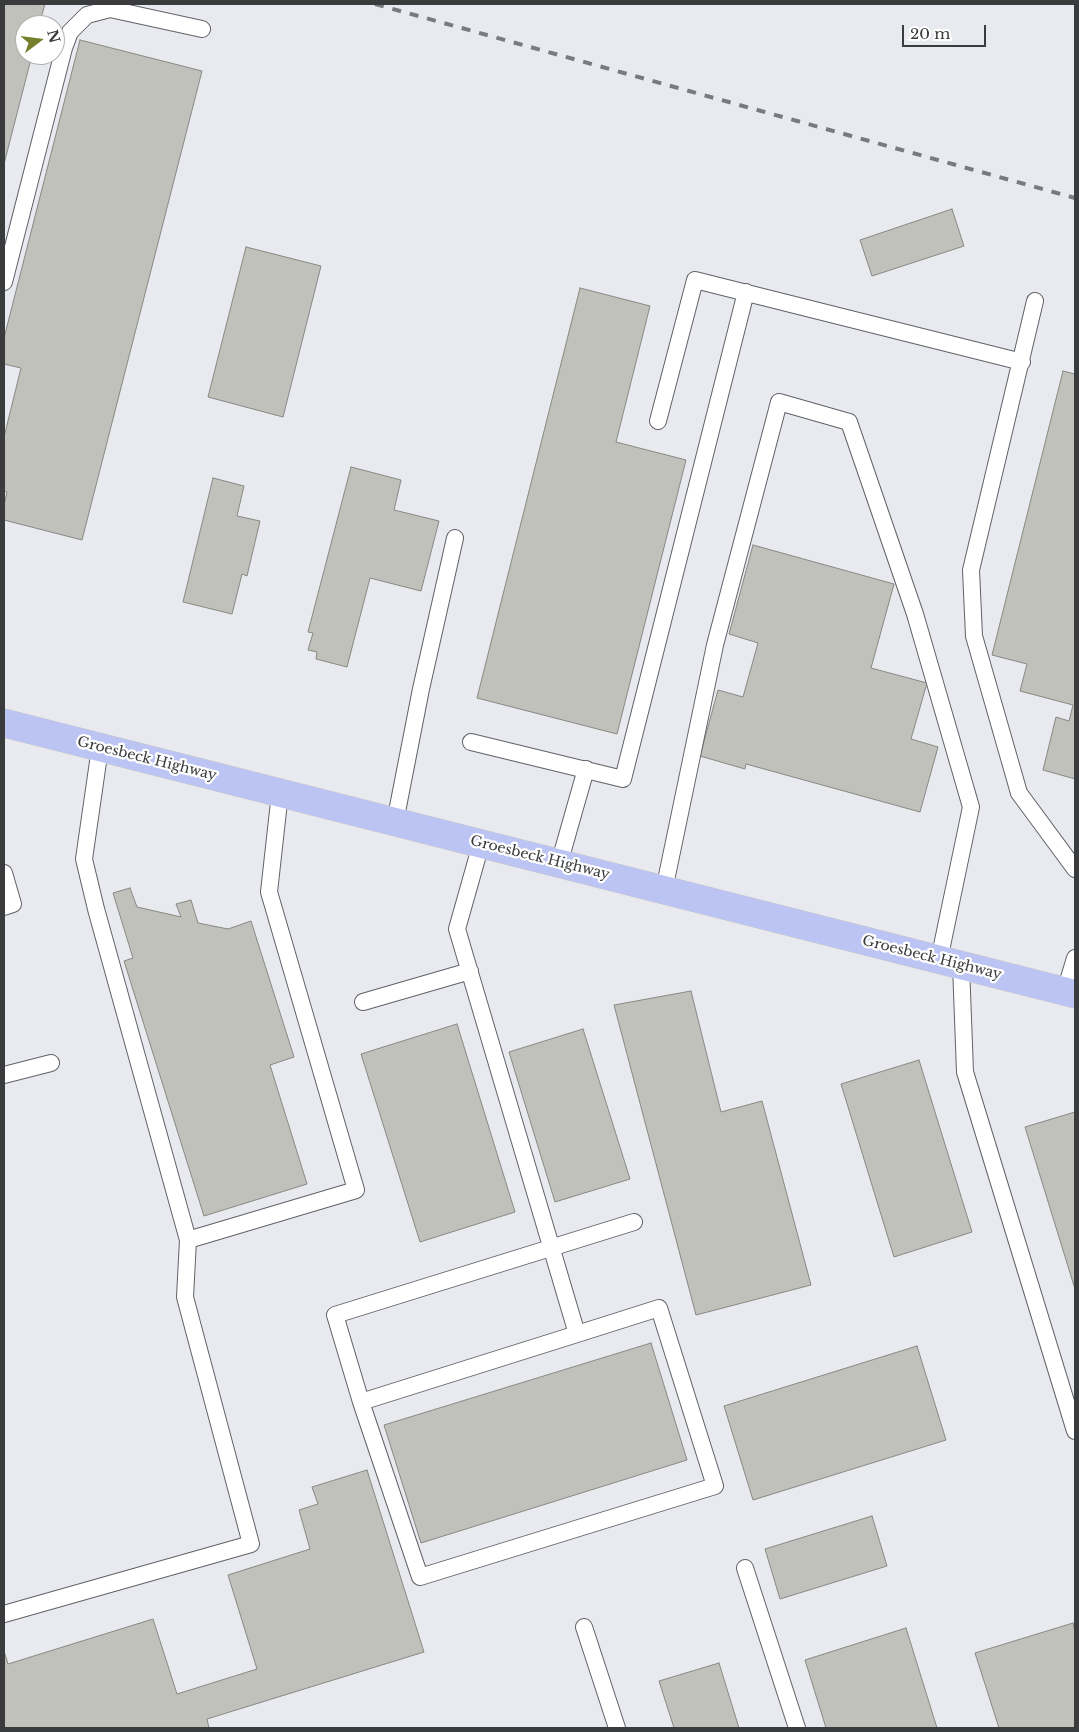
<!DOCTYPE html>
<html>
<head>
<meta charset="utf-8">
<style>
  body { margin:0 }
  #map { position:relative; width:1079px; height:1732px; overflow:hidden; background:#e8eaf0; font-family:"Libre Baskerville",serif }
  canvas { display:block }
  .frame { position:absolute; inset:0; border:5px solid #3a3b3d; pointer-events:none }
  .north { position:absolute; left:15px; top:15px; width:50px; height:50px; box-sizing:border-box; background:#fff; border:1px solid #b0b1b1; border-radius:50%; rotate:75deg; font-size:14px; font-weight:700; line-height:20px; text-align:center; color:#3a3b3d }
  .north::after { content:''; display:block; margin:auto; width:18px; height:22px; background:#767f2b; clip-path:polygon(50% 0,100% 100%,50% 72%,0 100%) }
  .scale { position:absolute; left:902px; top:25px; width:84px; height:22px; box-sizing:border-box; border:2px solid #3a3b3d; border-top:0; padding-left:6px; font-size:15px; line-height:18px; white-space:nowrap; color:#3a3b3d; -webkit-text-stroke:4px #fff; paint-order:stroke }
</style>
</head>
<body>
<div id="map">
<canvas width="1079" height="1732"></canvas>
<div class="frame"></div>
<div class="north">N</div>
<div class="scale">20 m</div>
</div>
<script>
const g = document.querySelector('canvas').getContext('2d');
g.lineJoin = 'round';
function fillPath(path, color) { g.fillStyle = color; g.fill(path, 'evenodd'); }
const toPath = rows => new Path2D(rows.map(r => 'M' + r).join(''));
function trace(path, color, width, dash) { g.strokeStyle = color; g.lineWidth = width; g.lineCap = dash ? 'butt' : 'round'; g.setLineDash(dash || []); g.stroke(path); }
function label(font, color, halo, rows, align = 'center') {
  g.font = font + ' "Libre Baskerville",serif'; g.lineWidth = 4.5; g.setLineDash([]); g.textBaseline = 'middle'; g.strokeStyle = halo; g.fillStyle = color; for (const [text, x, y, turn = 0] of rows) {
    g.save(); g.translate(x, y); g.rotate((+turn || 0) * Math.PI / 180); g.textAlign = isNaN(turn) ? turn : align; if (halo) g.strokeText(text, 0, 0); g.fillText(text, 0, 0); g.restore();
  }
}
const building = toPath([
  [4,4,45,4,39,25,25,25,25,55,32,55,4,164,4,4],
  [80,40,202,71,82,540,4,520,4,505,7,492,4,491,4,437,21,368,4,364,4,338,80,40],
  [952,209,964,246,872,276,860,240,952,209],
  [246,247,321,266,283,417,208,397,246,247],
  [580,288,650,306,616,442,686,460,617,734,477,698,580,288],
  [1063,371,1075,374,1075,779,1043,770,1056,717,1069,721,1073,705,1020,691,1027,664,992,655,1063,371],
  [351,467,401,480,394,510,439,521,421,591,370,578,347,667,316,659,317,652,308,650,313,633,308,632,351,467],
  [213,478,244,486,237,516,260,521,247,576,242,574,232,614,183,602,213,478],
  [753,545,894,584,871,668,927,683,911,739,938,747,920,812,746,764,745,769,700,756,718,690,743,697,758,643,729,634,753,545],
  [130,888,137,907,181,917,176,904,191,900,198,923,228,929,251,921,294,1057,270,1065,307,1184,204,1216,124,961,133,958,113,893,130,888],
  [691,991,721,1112,762,1101,811,1285,696,1315,614,1005,691,991],
  [457,1024,515,1212,420,1242,361,1054,457,1024],
  [583,1029,630,1179,555,1202,509,1052,583,1029],
  [919,1060,972,1232,894,1257,841,1084,919,1060],
  [1075,1112,1075,1289,1025,1127,1075,1112],
  [651,1343,687,1460,421,1543,384,1425,651,1343],
  [917,1346,946,1440,753,1500,724,1406,917,1346],
  [367,1470,424,1652,207,1719,209,1728,4,1728,4,1651,8,1664,153,1619,177,1694,257,1669,228,1575,310,1549,299,1510,318,1504,312,1487,367,1470],
  [872,1516,887,1566,780,1599,765,1549,872,1516],
  [1073,1623,1075,1632,1075,1728,999,1728,975,1653,1073,1623],
  [906,1628,937,1728,826,1728,805,1660,906,1628],
  [719,1663,739,1728,674,1728,659,1681,719,1663]
]);
fillPath(building, '#c0c1bb');
trace(building, '#878882', 1);
const service = toPath([
  [4,282,64,48,70,32,87,15,110,9,202,29],
  [1035,301,971,570,974,636,1019,793,1075,869],
  [658,421,695,280,1022,362],
  [471,742,623,779,746,292],
  [100,748,84,859,96,909,188,1240,356,1190,269,892,280,793],
  [395,822,421,689,455,538],
  [481,844,457,929,577,1334,361,1402,420,1577,715,1486,659,1308,577,1334],
  [559,864,586,769],
  [4,873,13,904,4,907],
  [664,890,715,645,779,402,849,422,915,614,971,807,939,960],
  [961,965,965,1072,1075,1431],
  [1065,991,1075,958],
  [363,1002,470,971],
  [4,1075,51,1063],
  [361,1402,335,1315,634,1222],
  [745,1568,797,1728],
  [4,1614,251,1544,185,1297,188,1240],
  [584,1627,617,1728]
]);
const primary = toPath([
  [4,723,1075,994]
]);
trace(service, '#616268', 18);
trace(primary, '#c8c8c9', 29);
trace(service, '#fff', 16);
trace(primary, '#bcc4f4', 28);
trace(toPath([
  [375,4,1075,198]
]), '#787a7d', 4, [9, 9]);
label('14px', '#3a3b3d', '#fff', [
  ["Groesbeck Highway",147,759,14],
  ["Groesbeck Highway",540,858,14],
  ["Groesbeck Highway",932,958,14]
]);
</script>
</body>
</html>
